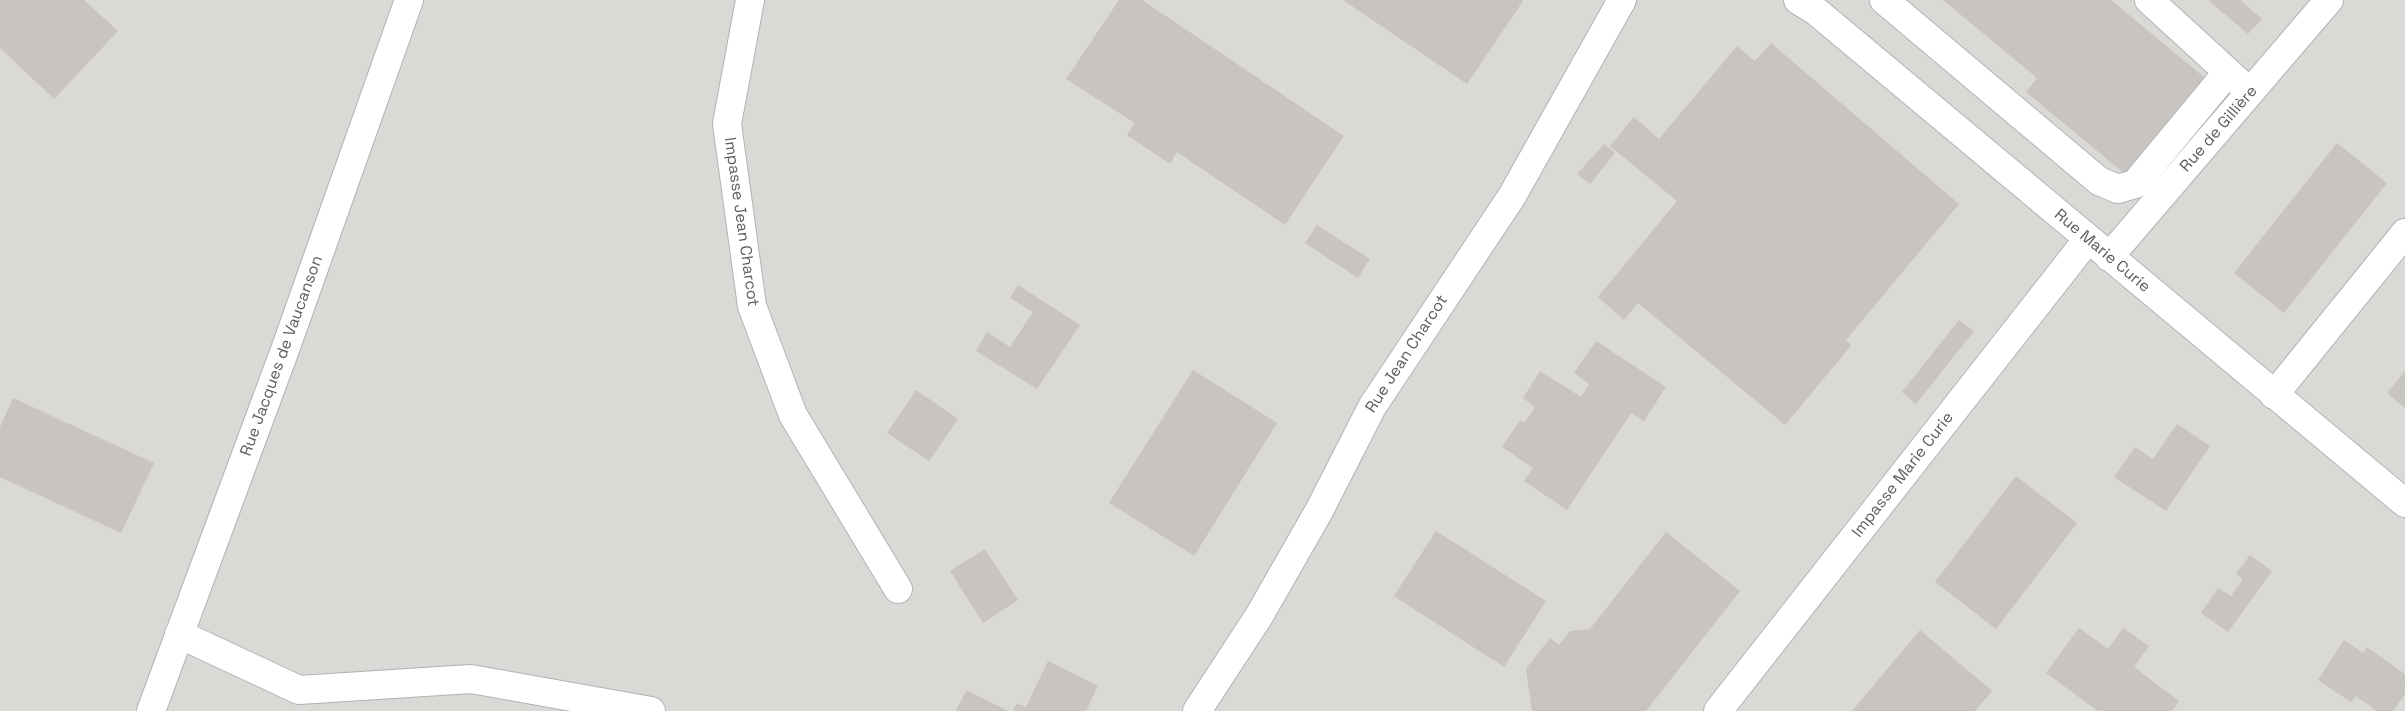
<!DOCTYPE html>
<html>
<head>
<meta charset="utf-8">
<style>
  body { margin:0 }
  canvas { display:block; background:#eceae3 }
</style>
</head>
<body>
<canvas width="2405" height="711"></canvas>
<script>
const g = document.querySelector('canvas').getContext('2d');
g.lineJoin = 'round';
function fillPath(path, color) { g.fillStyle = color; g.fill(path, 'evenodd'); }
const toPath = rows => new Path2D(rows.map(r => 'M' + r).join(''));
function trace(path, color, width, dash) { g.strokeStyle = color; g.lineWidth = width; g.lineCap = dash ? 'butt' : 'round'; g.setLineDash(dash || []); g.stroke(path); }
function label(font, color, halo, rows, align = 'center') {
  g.font = font + ' "Space Grotesk",sans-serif'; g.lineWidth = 4; g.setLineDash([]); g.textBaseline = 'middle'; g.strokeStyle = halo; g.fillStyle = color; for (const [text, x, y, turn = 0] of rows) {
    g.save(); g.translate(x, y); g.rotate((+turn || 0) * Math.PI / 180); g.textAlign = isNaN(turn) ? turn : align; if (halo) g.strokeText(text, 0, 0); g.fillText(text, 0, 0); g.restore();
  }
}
fillPath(toPath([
  [0,0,2405,0,2405,711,0,711]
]), '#dbd9d5');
fillPath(toPath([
  [0,0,84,0,118,31,54,99,0,48],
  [1119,0,1142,0,1344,136,1285,225,1177,152,1170,164,1127,135,1135,123,1066,79],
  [1343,0,1522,0,1523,1,1467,84],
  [1943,0,2111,0,2205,78,2125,174,2026,92,2037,78],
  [2208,0,2240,0,2262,19,2248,34],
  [1771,43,1959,204,1846,340,1851,345,1850,347,1785,425,1638,303,1624,320,1598,297,1677,201,1610,146,1634,117,1659,139,1737,46,1755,61],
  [2337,143,2387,183,2284,313,2234,273],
  [1604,144,1615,153,1590,184,1577,174],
  [1317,225,1370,259,1358,278,1305,243],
  [1018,285,1080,325,1037,389,976,351,987,332,1010,347,1033,312,1010,298],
  [1959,320,1974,331,1916,404,1902,392],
  [1596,341,1666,387,1644,421,1631,413,1567,510,1524,481,1533,468,1502,447,1520,420,1525,422,1535,407,1523,398,1540,371,1581,397,1589,384,1574,373],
  [1193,370,1277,423,1194,556,1109,503],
  [2405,371,2405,408,2387,393],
  [916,390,958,419,929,461,887,433],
  [13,398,154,463,121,533,0,477,0,427],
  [2177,424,2210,446,2166,511,2114,477,2135,447,2153,459],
  [2016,476,2077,523,1996,629,1935,582],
  [1436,531,1546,601,1504,667,1394,596],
  [1666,532,1740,591,1646,711,1532,711,1526,669,1550,638,1559,645,1570,631,1590,629],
  [985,549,1018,600,983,623,950,571],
  [2250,555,2272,571,2228,632,2201,613,2218,588,2231,596,2243,579,2236,574],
  [2079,628,2108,649,2123,628,2149,646,2134,667,2179,701,2172,711,2098,711,2046,673],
  [1920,630,1992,691,1975,711,1852,711],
  [2344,640,2363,653,2367,647,2405,674,2405,694,2393,711,2377,711,2356,696,2351,702,2318,680],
  [1048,661,1098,686,1086,711,1013,711,1017,703,1026,707],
  [966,691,970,692,1008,711,956,711]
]), '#c8c4c0');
const minor = toPath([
  [750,0,727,124,752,306,793,415,898,589],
  [1798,0,1817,12,2405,503],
  [1884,0,2099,181,2118,189,2135,184,2227,73],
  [2149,0,2242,85],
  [2109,257,2329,0],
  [2274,395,2405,233],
  [179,634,299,690,471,679,651,711],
  [151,711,286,347,409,0],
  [1197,711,1259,616,1319,511,1372,407,1512,196,1622,0],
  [1718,711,2088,239]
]);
trace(minor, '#b0b3b7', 30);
trace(minor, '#fff', 28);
label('16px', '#5b5e62', '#fff', [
  ["Rue de Gillière",2219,129,-49],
  ["Impasse Jean Charcot",741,222,82],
  ["Rue Marie Curie",2102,251,40],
  ["Rue Jean Charcot",1407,354,-57],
  ["Rue Jacques de Vaucanson",282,356,-70],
  ["Impasse Marie Curie",1903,475,-52]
]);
</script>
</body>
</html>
